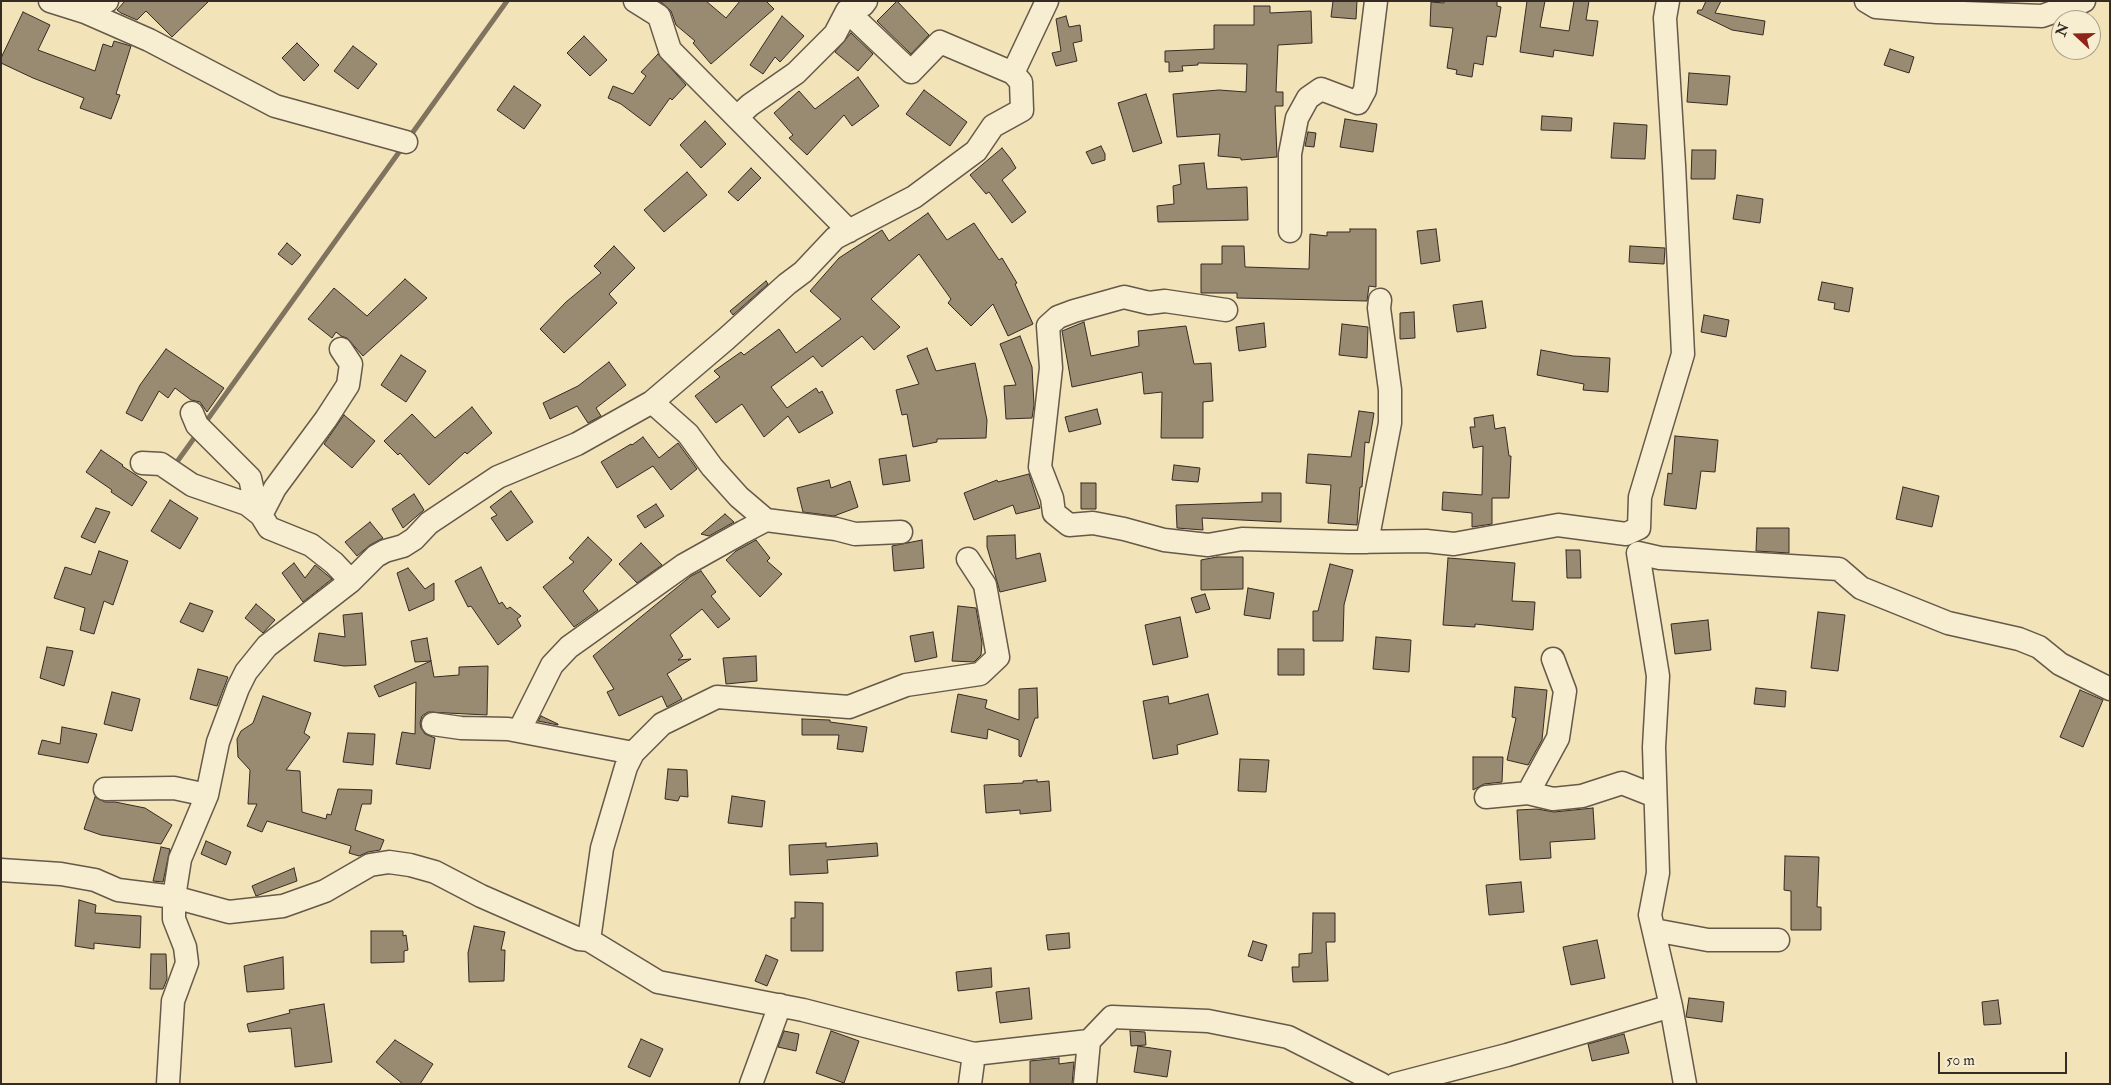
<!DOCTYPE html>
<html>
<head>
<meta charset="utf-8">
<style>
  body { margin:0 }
  #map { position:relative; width:2111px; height:1085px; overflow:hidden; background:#f2e3b8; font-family:"IM FELL Double Pica",serif }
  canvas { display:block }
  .frame { position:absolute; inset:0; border:2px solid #362b24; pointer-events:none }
  .north { position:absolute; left:2051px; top:10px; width:50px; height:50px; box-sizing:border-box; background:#f7edd1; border:1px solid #aa9f8c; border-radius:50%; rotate:291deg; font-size:14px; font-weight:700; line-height:20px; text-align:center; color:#362b24 }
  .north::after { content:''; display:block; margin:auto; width:18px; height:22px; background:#8f2418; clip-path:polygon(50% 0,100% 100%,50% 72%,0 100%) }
  .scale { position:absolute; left:1938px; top:1052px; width:129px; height:22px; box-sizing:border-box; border:2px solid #362b24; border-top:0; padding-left:6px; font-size:15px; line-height:18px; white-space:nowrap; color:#362b24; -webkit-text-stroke:4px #f7edd1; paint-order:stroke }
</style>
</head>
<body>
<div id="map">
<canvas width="2111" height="1085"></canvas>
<div class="frame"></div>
<div class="north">N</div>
<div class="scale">50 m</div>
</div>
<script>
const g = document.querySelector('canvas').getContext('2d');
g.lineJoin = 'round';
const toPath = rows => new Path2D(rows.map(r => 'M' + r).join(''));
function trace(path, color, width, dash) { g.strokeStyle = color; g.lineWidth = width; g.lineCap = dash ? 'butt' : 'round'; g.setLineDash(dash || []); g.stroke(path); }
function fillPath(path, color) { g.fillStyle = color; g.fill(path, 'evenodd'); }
trace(toPath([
  [408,139,507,1],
  [205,423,402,148],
  [174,466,197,434]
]), '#80745f', 5);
const building = toPath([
  [125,1,209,1,172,37,146,11,137,20,121,13,117,10,125,1],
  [660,1,706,1,726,18,740,1,766,1,774,9,711,64,693,43,695,41,676,25,671,11,660,1],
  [897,1,929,35,911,54,877,21,897,1],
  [1333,1,1357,1,1356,19,1331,17,1333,1],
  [1444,1,1497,1,1497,6,1501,7,1496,37,1487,36,1483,65,1474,63,1472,77,1456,74,1457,70,1447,68,1453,28,1430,26,1431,2,1444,3,1444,1],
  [1527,1,1545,1,1540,27,1569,31,1574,1,1589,1,1586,20,1598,21,1593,56,1554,50,1553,57,1520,52,1527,1],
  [1706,1,1721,1,1715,13,1765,21,1763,35,1732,30,1697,13,1698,10,1702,10,1706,1],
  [1254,6,1270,6,1270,13,1311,11,1312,43,1278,45,1276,92,1283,92,1283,106,1275,106,1277,157,1241,160,1241,158,1218,156,1220,134,1177,137,1173,94,1219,90,1246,92,1247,64,1198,63,1198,65,1182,66,1183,71,1169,72,1169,62,1165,62,1165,51,1214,49,1214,25,1254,25,1254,6],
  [23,12,50,25,38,50,95,71,103,44,112,47,114,41,131,46,116,94,120,95,111,119,80,108,84,98,33,78,1,63,1,58,23,12],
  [782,16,804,36,780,62,775,57,763,74,750,65,782,16],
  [1066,16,1069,27,1080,25,1082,41,1073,43,1077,61,1056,66,1052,53,1061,51,1056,19,1066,16],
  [851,33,873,54,858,71,835,52,851,33],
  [584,36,607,60,590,76,567,53,584,36],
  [297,43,319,65,304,81,282,58,297,43],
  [353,46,377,64,358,89,334,71,353,46],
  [1890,49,1914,57,1909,73,1884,65,1890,49],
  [658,54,686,85,672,100,670,98,650,126,621,104,608,98,613,86,633,94,646,76,641,72,658,54],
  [1689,73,1730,76,1727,105,1687,102,1689,73],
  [858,77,879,106,852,126,844,115,807,155,789,138,793,135,774,113,799,91,815,109,858,77],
  [514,86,541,105,524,129,497,110,514,86],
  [924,90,967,122,950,146,906,114,924,90],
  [1146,94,1162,143,1133,152,1118,103,1146,94],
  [1542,116,1572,118,1571,131,1541,130,1542,116],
  [1345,119,1377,124,1373,152,1340,147,1345,119],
  [705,121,726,144,701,168,680,145,705,121],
  [1614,123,1647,125,1645,159,1611,158,1614,123],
  [1308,132,1316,133,1314,147,1305,146,1308,132],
  [1101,146,1105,154,1105,160,1092,164,1086,152,1101,146],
  [1002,148,1010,158,1016,168,1002,180,1026,212,1012,223,989,192,986,194,970,175,1002,148],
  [1692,150,1716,150,1715,179,1691,179,1692,150],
  [1204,163,1207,189,1247,187,1248,220,1158,222,1157,206,1174,204,1173,186,1181,184,1179,165,1204,163],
  [751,168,761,178,738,201,728,192,751,168],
  [687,172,707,195,664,232,644,210,687,172],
  [1737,195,1763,199,1760,223,1733,219,1737,195],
  [928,213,947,240,974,223,999,260,1002,258,1017,283,1015,284,1033,324,1008,336,993,304,971,326,948,303,951,299,919,254,871,299,900,327,874,350,862,336,822,367,813,356,771,387,787,408,816,388,819,393,822,391,833,413,799,433,788,416,764,437,742,404,716,423,695,396,720,377,714,371,741,352,744,355,779,329,796,353,841,319,810,291,839,258,882,230,889,241,928,213],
  [1350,229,1376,229,1376,287,1369,286,1367,301,1237,298,1237,293,1201,293,1201,264,1222,264,1222,246,1244,246,1245,267,1309,269,1310,234,1327,236,1327,232,1350,232,1350,229],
  [1436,229,1440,261,1421,264,1417,231,1436,229],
  [287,243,301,255,292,265,278,254,287,243],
  [614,246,635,268,609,294,617,303,564,353,540,329,566,302,601,273,594,266,614,246],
  [1630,246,1665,248,1664,264,1629,262,1630,246],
  [405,279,427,298,363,356,347,338,341,336,336,332,332,338,308,319,334,288,367,316,405,279],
  [766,281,768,284,733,315,730,311,766,281],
  [1822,282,1853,288,1849,312,1834,309,1835,303,1818,300,1822,282],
  [1482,301,1486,328,1457,332,1453,305,1482,301],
  [1414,312,1415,338,1400,339,1400,313,1414,312],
  [1704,315,1729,320,1726,337,1701,332,1704,315],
  [1084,322,1091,356,1139,346,1138,331,1186,326,1194,364,1211,363,1213,401,1203,402,1203,438,1161,438,1162,392,1144,394,1142,372,1072,387,1062,331,1084,322],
  [1264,323,1266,347,1239,351,1236,327,1264,323],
  [1342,324,1368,327,1367,358,1339,355,1342,324],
  [1020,336,1032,367,1034,405,1032,418,1006,419,1004,386,1016,385,1000,344,1020,336],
  [927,348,936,371,975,363,987,420,986,438,937,439,937,442,913,447,907,414,902,415,896,390,919,384,907,356,927,348],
  [166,349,224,388,207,412,200,402,191,400,175,388,168,398,159,391,142,421,126,413,140,385,166,349],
  [1541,350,1573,356,1610,358,1608,392,1583,390,1584,384,1537,375,1541,350],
  [401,355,426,371,406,402,381,385,401,355],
  [609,362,626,385,596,408,601,416,588,423,577,406,550,419,543,403,578,386,609,362],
  [472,407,492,433,467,454,465,452,429,485,400,453,398,455,384,441,412,414,435,438,472,407],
  [1097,409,1101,424,1069,432,1065,417,1097,409],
  [1359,411,1374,413,1369,443,1365,442,1362,487,1360,487,1357,525,1328,523,1331,485,1306,483,1308,454,1351,457,1359,411],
  [344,415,375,441,352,468,324,444,344,415],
  [1493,415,1495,429,1505,427,1509,456,1511,456,1509,498,1492,498,1492,524,1472,527,1472,513,1442,510,1443,492,1482,495,1483,446,1473,448,1470,427,1475,427,1474,418,1493,415],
  [1675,436,1718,440,1715,472,1701,471,1696,509,1664,505,1668,473,1672,474,1675,436],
  [643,437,659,458,678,443,697,469,671,490,653,466,617,488,601,462,631,444,632,445,643,437],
  [101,450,123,465,122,466,147,482,132,506,111,492,112,490,86,472,101,450],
  [906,455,910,481,883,485,879,459,906,455],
  [1174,465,1200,468,1198,482,1172,480,1174,465],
  [1029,474,1040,508,1016,514,1013,505,974,520,964,493,997,480,998,482,1029,474],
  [829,480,831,488,850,481,858,507,834,516,803,512,797,488,829,480],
  [1081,483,1096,483,1096,509,1081,509,1081,483],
  [1903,487,1939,496,1932,527,1896,519,1903,487],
  [511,491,533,522,507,541,491,518,497,515,490,507,511,491],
  [1262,493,1281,493,1281,522,1202,518,1203,530,1177,528,1176,505,1262,502,1262,493],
  [414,494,424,510,403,528,392,509,414,494],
  [170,500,198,518,180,549,151,531,170,500],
  [656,504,664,516,645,528,637,516,656,504],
  [96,508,110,512,95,543,81,537,96,508],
  [725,514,734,522,709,536,701,534,725,514],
  [370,522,383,538,370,545,357,556,345,542,370,522],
  [1757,528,1789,528,1789,553,1756,551,1757,528],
  [1015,535,1016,559,1040,553,1046,581,1000,592,987,547,987,536,1015,535],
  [588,537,612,560,583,591,598,610,574,627,543,587,574,562,569,558,588,537],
  [756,540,770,558,767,561,782,574,760,597,726,560,736,551,756,540],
  [922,540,924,568,894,571,892,546,922,540],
  [641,543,662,565,637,583,619,564,641,543],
  [1566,550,1580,550,1581,578,1567,578,1566,550],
  [99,551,128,561,113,605,104,601,94,634,80,630,85,608,54,598,65,567,91,575,99,551],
  [1217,557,1243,557,1243,589,1201,590,1201,560,1217,557],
  [1448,558,1515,563,1512,601,1535,602,1533,630,1475,624,1475,627,1443,625,1448,558],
  [294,563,305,578,315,565,332,579,303,602,282,573,294,563],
  [1330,564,1353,570,1344,605,1343,641,1313,641,1313,611,1318,611,1330,564],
  [481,567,499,604,502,602,507,609,510,607,521,616,517,619,521,626,498,645,471,606,468,607,455,581,481,567],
  [408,568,425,589,434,583,434,600,409,611,397,573,408,568],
  [701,571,716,592,711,596,730,619,718,628,702,609,670,635,683,656,678,660,691,659,667,674,682,699,667,707,662,696,619,716,607,692,614,689,593,656,691,576,701,571],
  [1248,588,1274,593,1270,619,1244,615,1248,588],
  [1205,594,1210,609,1196,613,1191,598,1205,594],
  [190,603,213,611,203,632,180,622,190,603],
  [256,604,275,620,263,633,245,618,256,604],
  [958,606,976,608,982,643,981,655,974,662,952,661,958,606],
  [1818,612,1845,615,1838,671,1811,668,1818,612],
  [362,613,366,665,344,666,314,661,319,633,345,637,343,615,362,613],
  [1180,617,1188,657,1153,665,1145,625,1180,617],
  [1708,620,1711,650,1675,654,1671,624,1708,620],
  [933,632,937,657,915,662,910,636,933,632],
  [1376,637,1411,640,1409,672,1373,669,1376,637],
  [427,638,431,661,415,662,411,641,427,638],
  [47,647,73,651,64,686,40,678,47,647],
  [1278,649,1304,649,1304,675,1278,675,1278,649],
  [756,656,757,681,726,684,723,658,756,656],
  [431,661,434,677,459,675,459,667,488,666,487,715,428,712,422,716,420,723,421,728,425,734,435,738,430,769,396,764,402,732,415,734,416,682,379,697,374,686,431,661],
  [198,669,228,677,217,706,190,699,198,669],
  [1515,687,1547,690,1542,740,1528,765,1507,760,1516,718,1512,717,1515,687],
  [1037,688,1038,718,1035,718,1021,757,1019,756,1019,740,988,729,987,739,951,732,958,694,987,700,985,708,1019,720,1019,689,1037,688],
  [1756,688,1786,691,1785,707,1754,704,1756,688],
  [2080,690,2103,700,2083,747,2060,737,2080,690],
  [112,692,140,699,132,731,104,724,112,692],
  [1208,694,1218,734,1177,745,1178,754,1153,759,1143,701,1168,696,1169,704,1208,694],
  [263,696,311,713,304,733,310,737,286,770,300,771,302,812,326,819,327,814,331,815,338,789,372,790,371,804,362,804,355,830,384,840,380,850,368,852,359,856,349,853,351,846,267,821,262,832,247,826,257,804,248,804,250,770,238,757,237,739,241,731,253,723,263,696],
  [541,716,558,724,558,725,538,721,541,716],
  [802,719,830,720,830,722,867,727,863,752,837,749,839,735,802,735,802,719],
  [62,727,97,734,88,763,38,754,42,740,60,744,62,727],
  [348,733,375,734,373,765,343,762,348,733],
  [1473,757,1503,757,1502,782,1484,784,1473,790,1473,757],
  [1240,759,1269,760,1266,792,1238,791,1240,759],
  [668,769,687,770,688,797,680,796,678,801,665,799,668,769],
  [1037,780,1037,782,1049,781,1051,811,1020,814,1020,810,986,813,984,785,1023,783,1023,781,1037,780],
  [732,796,765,801,762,827,728,823,732,796],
  [95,797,105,802,115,802,145,808,172,825,161,844,101,835,84,829,95,797],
  [1593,808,1595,839,1550,842,1551,858,1520,860,1517,810,1537,809,1554,812,1593,808],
  [206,841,231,852,226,865,201,854,206,841],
  [826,843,826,847,877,843,878,856,827,860,828,873,790,875,789,845,826,843],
  [161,847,170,849,163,882,153,881,161,847],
  [1785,856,1819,857,1817,907,1821,907,1821,930,1791,930,1791,891,1784,890,1785,856],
  [294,868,297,881,256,896,252,886,294,868],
  [1521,882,1524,912,1489,915,1486,885,1521,882],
  [79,900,96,905,95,913,141,916,140,948,94,943,94,949,75,946,79,900],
  [795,902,823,903,823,951,791,951,791,918,795,918,795,902],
  [1313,913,1335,913,1335,942,1326,942,1328,981,1293,982,1292,967,1299,967,1299,954,1312,953,1313,913],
  [474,926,505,932,501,950,505,950,504,981,469,982,468,953,474,926],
  [371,931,403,931,403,936,406,935,408,950,404,951,404,962,371,963,371,931],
  [1069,933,1070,948,1048,950,1046,935,1069,933],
  [1597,940,1605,978,1571,985,1563,947,1597,940],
  [1253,941,1267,945,1262,961,1248,956,1253,941],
  [151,954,166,954,167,979,163,989,150,989,151,954],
  [766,955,778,960,767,986,755,981,766,955],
  [283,957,284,989,247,992,244,966,283,957],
  [991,968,992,987,958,991,956,972,991,968],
  [1029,988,1032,1019,1000,1023,996,992,1029,988],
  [1689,998,1724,1002,1722,1022,1686,1017,1689,998],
  [1998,1000,2001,1024,1984,1025,1982,1002,1998,1000],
  [324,1004,332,1062,295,1067,291,1028,249,1032,247,1024,290,1013,289,1010,324,1004],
  [784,1031,799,1034,796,1051,778,1047,784,1031],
  [831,1031,859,1041,844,1083,816,1073,831,1031],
  [1130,1031,1145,1032,1146,1045,1131,1046,1130,1031],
  [1624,1034,1629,1053,1592,1061,1588,1044,1624,1034],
  [641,1039,663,1049,650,1077,628,1067,641,1039],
  [395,1040,433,1064,420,1084,403,1084,376,1062,395,1040],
  [1138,1046,1171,1051,1167,1077,1134,1072,1138,1046],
  [1059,1058,1059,1064,1074,1062,1072,1084,1030,1084,1030,1061,1059,1058]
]);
fillPath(building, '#988b71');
trace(building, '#362b24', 1);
const minor = toPath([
  [50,1,85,12,107,1],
  [635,1,659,16,670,50,849,231],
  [1866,1,1876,7,1937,12,2042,16,2084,1],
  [85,12,149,40,275,106,406,142],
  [1013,73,1047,1],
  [737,117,750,105,796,73,835,34,847,11,863,5,866,1],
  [1290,231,1290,154,1297,118,1308,98,1321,89,1358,103,1365,90,1376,1],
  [1226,310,1165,301,1149,303,1124,297,1074,311,1058,317,1048,326,1051,368,1040,467,1052,498,1054,513,1069,525,1093,523,1124,529,1164,540,1208,545,1242,539,1348,542,1426,541,1454,544,1558,525,1626,534,1639,528,1640,497,1683,354,1674,165,1665,18,1668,1],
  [652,402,688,434,712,467,739,497,766,520],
  [192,413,197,425,250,478,253,492,247,504],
  [142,463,161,464,192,485,247,504,261,515,269,528,311,545,334,563,351,581],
  [261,515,275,488,326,419,348,385,351,364,341,349],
  [1367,542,1390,423,1390,390,1379,308,1380,300],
  [433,724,461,728,508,729,633,753],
  [519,731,552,665,569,647,684,565,743,532,766,520,836,529,855,534,901,532],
  [105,789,174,788,207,795],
  [1528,793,1558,738,1565,691,1553,659],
  [1486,797,1528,793,1553,799,1582,796,1622,783,1655,796],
  [1,870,61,874,95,880,118,890,174,897,229,912,283,906,325,891,370,865,389,862,410,865,435,872,481,896,579,939,589,940,602,848,626,767,633,753,662,724,717,697,849,707,906,685,980,674,998,657,985,585,968,559],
  [1654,930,1708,940,1778,940],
  [589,940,658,982,803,1010,974,1054,1089,1041,1112,1017,1208,1021,1288,1037,1381,1084],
  [168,1084,173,1001,187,963,185,947,174,919,174,897,180,859,207,795,218,742,238,688,246,672,267,646,351,581,376,556,385,551,403,546,414,539,429,523,498,477,577,444,652,402,726,339,787,284,803,272,835,238,914,197,976,151,993,126,1022,110,1021,82,1013,73,940,42,911,72,847,11],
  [751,1084,780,1005],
  [970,1084,974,1054],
  [1085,1084,1089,1041],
  [1396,1084,1507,1055,1671,1006],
  [1685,1084,1671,1006,1650,915,1658,873,1654,747,1658,676,1638,553,1660,558,1839,569,1861,588,1948,623,2019,639,2039,647,2060,664,2110,689]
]);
trace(minor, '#655949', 25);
trace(minor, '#f7edd1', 22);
</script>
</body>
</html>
